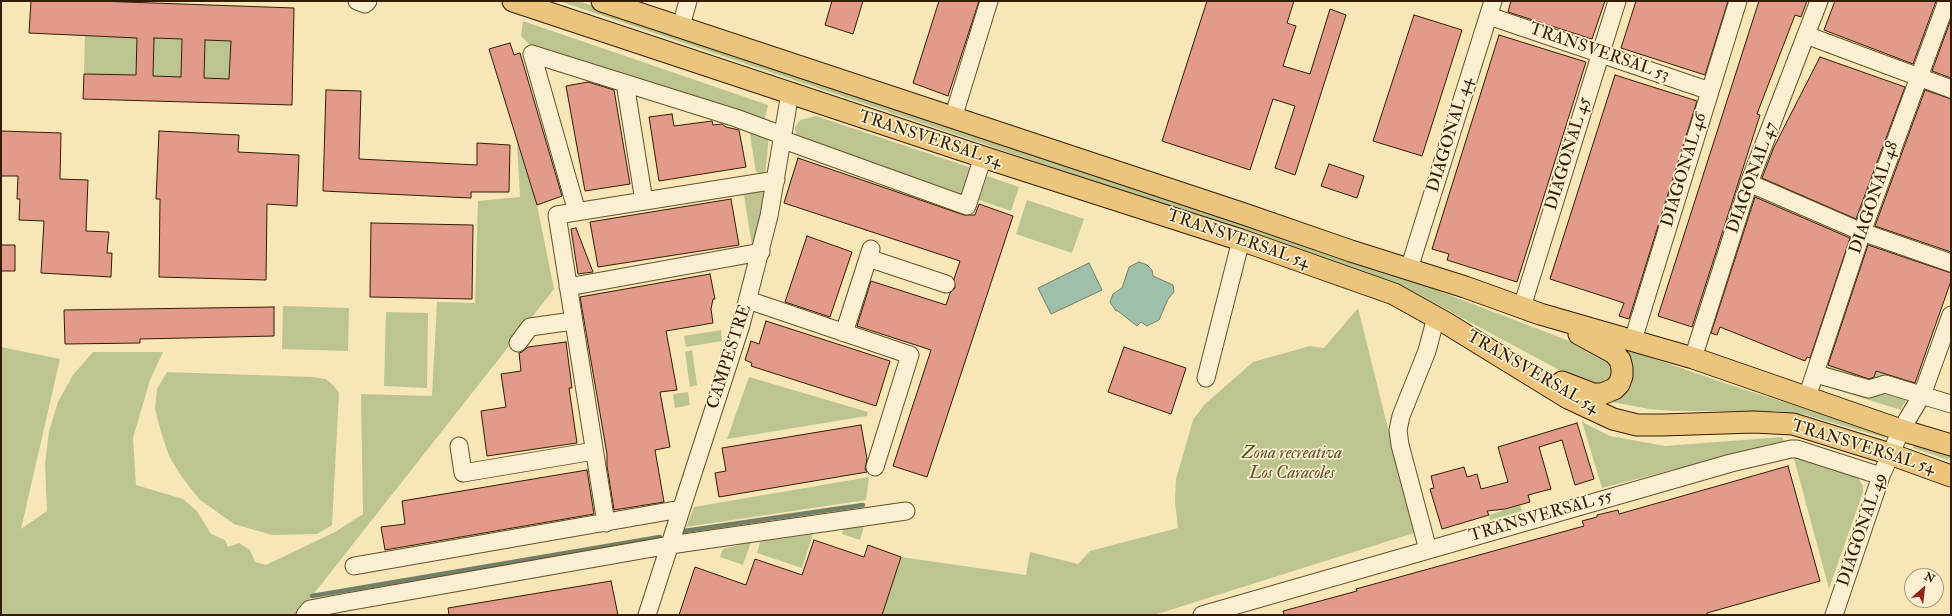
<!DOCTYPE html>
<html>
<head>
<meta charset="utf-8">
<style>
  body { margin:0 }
  #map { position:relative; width:1952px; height:616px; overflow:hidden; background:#f7e7b7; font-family:"IM FELL Double Pica",serif }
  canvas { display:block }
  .frame { position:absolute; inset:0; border:2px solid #321d01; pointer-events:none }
  .north { position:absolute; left:1904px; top:568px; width:40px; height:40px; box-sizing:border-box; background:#faefd0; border:1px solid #aa9b7d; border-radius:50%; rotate:28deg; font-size:11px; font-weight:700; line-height:16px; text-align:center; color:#321d01 }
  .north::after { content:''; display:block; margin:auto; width:14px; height:18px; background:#8f2418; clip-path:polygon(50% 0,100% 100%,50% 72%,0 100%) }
</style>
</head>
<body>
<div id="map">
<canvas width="1952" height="616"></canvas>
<div class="frame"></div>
<div class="north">N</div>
</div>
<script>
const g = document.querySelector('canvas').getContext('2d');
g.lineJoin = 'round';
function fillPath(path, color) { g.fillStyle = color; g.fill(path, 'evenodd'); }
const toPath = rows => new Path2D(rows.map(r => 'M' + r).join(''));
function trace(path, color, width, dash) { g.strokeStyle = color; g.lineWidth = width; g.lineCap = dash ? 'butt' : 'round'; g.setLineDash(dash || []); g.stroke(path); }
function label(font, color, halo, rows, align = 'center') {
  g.font = font + ' "IM FELL Double Pica",serif'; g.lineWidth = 3.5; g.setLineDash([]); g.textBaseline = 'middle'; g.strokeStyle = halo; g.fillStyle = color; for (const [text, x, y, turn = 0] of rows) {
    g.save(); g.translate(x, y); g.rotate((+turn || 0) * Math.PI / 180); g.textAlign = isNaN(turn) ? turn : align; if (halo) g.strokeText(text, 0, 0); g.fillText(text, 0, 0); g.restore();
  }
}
fillPath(toPath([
  [559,1,578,1,1397,275,1611,357,1613,376,1604,386,1578,380,1397,283],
  [523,21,768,105,764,122,534,50,521,36],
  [85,35,137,37,136,75,84,74],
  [154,38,182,39,181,77,153,76],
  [205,40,231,41,229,79,204,78],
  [816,116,972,168,964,198,796,138,795,127,800,120],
  [749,129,769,137,765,175,756,172],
  [517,142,537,205,554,289,297,615,1,615,1,347,60,359,21,529,47,511,45,464,49,431,58,402,73,375,93,352,163,352,150,380,133,438,136,485,183,499,197,511,211,534,225,540,228,547,239,543,250,550,255,562,266,565,335,532,363,514,361,394,432,396,437,302,475,303,478,201,520,197],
  [987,176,1019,187,1011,211,979,200],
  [767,185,757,246,752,246,743,189],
  [1027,200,1084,219,1072,253,1016,234],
  [283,306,349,308,348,351,282,349],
  [1358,308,1414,533,1154,615,882,615,901,557,1026,575,1030,552,1078,564,1090,551,1178,528,1175,502,1176,479,1193,420,1204,405,1253,362,1310,346,1324,348],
  [386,312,428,313,427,388,384,386],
  [721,330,722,341,686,347,684,336],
  [1608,343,1739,388,1887,434,1885,438,1806,415,1776,411,1673,411,1649,409,1601,400,1630,383,1633,375,1632,366,1628,356],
  [692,350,697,385,690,387,685,352],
  [1828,365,1872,381,1876,371,1914,385,1901,410,1821,385],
  [167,372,312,377,326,379,334,386,339,393,332,525,317,534,272,535,234,524,199,499,182,477,169,456,161,432,155,409,157,389],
  [749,377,868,412,867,416,727,439],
  [688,392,690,405,675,408,673,394],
  [1582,422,1610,436,1665,446,1782,437,1784,441,1602,488],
  [1914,444,1951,456,1951,461,1913,448],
  [1793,455,1857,476,1863,486,1863,492,1829,589],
  [869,477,866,500,686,527,694,507],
  [1520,505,1522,511,1490,520,1489,515],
  [864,526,860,540,842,534,843,529],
  [813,534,802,568,757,553,760,542],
  [751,542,743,565,720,557,723,549]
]), '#bcc58f');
const water = toPath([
  [1139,262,1147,265,1152,270,1153,276,1173,285,1174,292,1168,299,1159,320,1147,326,1141,322,1137,326,1118,311,1116,311,1110,302,1113,294,1122,288,1129,267,1139,262],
  [1089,263,1102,290,1051,314,1038,288,1089,263]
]);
fillPath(water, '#9ec0ab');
trace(water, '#737f67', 1);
trace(toPath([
  [684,531,863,505],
  [312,596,660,537]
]), '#737f67', 4.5);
const building = toPath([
  [31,1,97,1,294,8,292,105,83,99,84,74,136,75,137,38,29,33,31,1],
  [154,38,182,39,181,77,153,76,154,38],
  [205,40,231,41,229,79,204,78,205,40],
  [832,1,863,1,853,34,825,25,832,1],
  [939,1,979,1,948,96,913,83,939,1],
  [1207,1,1294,1,1287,23,1296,26,1283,66,1310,74,1330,9,1346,15,1295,175,1275,168,1295,106,1273,99,1250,170,1162,141,1207,1],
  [1511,1,1605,1,1592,39,1508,12,1511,1],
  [1636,1,1728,1,1705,75,1621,48,1636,1],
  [1759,1,1807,1,1801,17,1795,15,1757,114,1760,115,1692,327,1658,316,1759,1],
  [1835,1,1936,1,1913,64,1824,30,1835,1],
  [1414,15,1462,30,1422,156,1373,141,1414,15],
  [1951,19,1951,78,1932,71,1951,19],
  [1499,35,1586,62,1517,282,1447,260,1449,254,1432,249,1499,35],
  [510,43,514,55,520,53,562,196,537,205,489,49,510,43],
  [1820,57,1905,87,1856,219,1762,178,1774,147,1820,57],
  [1615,75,1697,101,1629,319,1619,316,1624,303,1550,279,1615,75],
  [588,82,614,90,630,184,585,191,566,86,588,82],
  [326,90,361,91,359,159,477,165,477,143,510,145,509,192,471,192,471,198,323,191,326,90],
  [1925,90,1951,99,1951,252,1875,226,1925,90],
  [672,114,674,126,712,121,713,125,722,124,726,127,739,130,746,167,659,181,649,117,672,114],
  [1,131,61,133,60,179,88,180,86,231,109,232,107,253,112,253,111,277,41,273,44,221,19,220,20,199,17,199,18,176,1,176,1,131],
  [159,131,239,135,238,152,299,155,297,206,267,204,266,280,159,277,160,199,156,199,159,131],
  [798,158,964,215,975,215,979,204,1013,216,927,477,893,466,931,350,857,326,871,281,946,305,950,293,955,288,954,279,960,261,784,203,798,158],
  [1329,164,1364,176,1357,198,1321,186,1329,164],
  [1755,197,1850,238,1810,358,1807,357,1805,361,1720,327,1717,335,1711,333,1755,197],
  [731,199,739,245,598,267,590,222,731,199],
  [371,223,473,225,472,299,370,297,371,223],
  [576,228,593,272,578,274,571,229,576,228],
  [807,236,852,252,830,317,785,302,807,236],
  [1,245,15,245,15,271,1,271,1,245],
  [1868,245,1951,273,1951,281,1915,383,1876,371,1874,377,1869,379,1828,365,1868,245],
  [710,274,715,299,713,299,711,309,713,323,666,331,677,390,660,392,670,447,655,450,664,502,614,510,607,466,607,454,580,297,710,274],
  [274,307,274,336,140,339,140,343,65,344,64,310,274,307],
  [766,321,890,361,876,406,751,366,752,363,745,360,751,341,759,344,766,321],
  [566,342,572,388,569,388,577,443,487,456,481,411,506,407,501,374,521,371,519,353,522,352,528,347,566,342],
  [1124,347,1186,368,1171,414,1108,392,1124,347],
  [1577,423,1594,479,1575,485,1562,440,1539,447,1551,489,1528,495,1530,502,1505,509,1487,511,1489,515,1442,529,1430,489,1434,488,1431,476,1464,467,1467,477,1477,474,1481,489,1508,482,1498,447,1577,423],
  [861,425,867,459,865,469,867,472,719,497,715,473,726,471,722,448,861,425],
  [1788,466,1820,581,1707,613,1707,615,1284,615,1283,611,1357,591,1356,589,1584,526,1582,521,1597,517,1597,515,1618,510,1619,514,1788,466],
  [587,470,594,514,385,550,381,527,405,524,402,501,587,470],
  [814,540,864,557,868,545,901,557,882,615,679,615,695,567,746,585,755,559,802,575,814,540],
  [611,581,618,615,449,615,448,608,611,581]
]);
fillPath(building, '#e29b8a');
trace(building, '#321d01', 1);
const minor = toPath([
  [357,1,365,4,368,1],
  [1489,16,1710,91],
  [681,26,688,1],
  [1806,35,1951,89],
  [532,54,736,118,782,135],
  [532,54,577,212],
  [625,83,644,201],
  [953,118,989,1],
  [781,139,967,206,983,157],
  [1749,183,1862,232,1951,263],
  [868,258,946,284],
  [1409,269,1493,1],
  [568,287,761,252],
  [748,300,910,355,875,467],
  [1522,307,1617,1],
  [844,333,871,249],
  [1633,340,1738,1],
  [518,343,530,327,573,321],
  [1693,358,1749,183,1819,1],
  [1816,374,1869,389,1885,384,1951,404],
  [1206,378,1241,240],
  [1807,397,1862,232,1947,1],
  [459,446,463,473,594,451],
  [606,523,557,215,776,180],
  [1428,550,1400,445,1398,430,1401,416,1427,351,1436,317],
  [354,566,681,509],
  [305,615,310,609,347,602,670,545,906,511],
  [647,615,741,325,769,216,790,93],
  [1202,615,1731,463,1791,449,1797,449,1881,476],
  [1834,615,1881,476,1901,430,1922,395,1951,315]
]);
const major = toPath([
  [513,1,983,157,1241,240,1394,294,1446,323,1568,398,1613,419,1637,425,1662,425,1754,422,1793,424,1890,454,1951,476],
  [602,1,1244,214,1351,251,1465,287,1540,314,1693,358,1901,430,1951,445],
  [1562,382,1593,394,1602,394,1614,389,1619,384,1622,376,1622,368,1620,360,1614,353,1579,334]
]);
trace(minor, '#63502e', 19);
trace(major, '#321d01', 23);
trace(minor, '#faefd0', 17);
trace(major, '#ecc47c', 21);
label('17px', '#321d01', '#faefd0', [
  ["TRANSVERSAL 53",1599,53,19],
  ["DIAGONAL 44",1451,135,-73],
  ["TRANSVERSAL 54",930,140,18],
  ["DIAGONAL 45",1569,154,-73],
  ["DIAGONAL 46",1685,170,-73],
  ["DIAGONAL 47",1753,178,-70],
  ["DIAGONAL 48",1875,198,-71],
  ["TRANSVERSAL 54",1238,240,19],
  ["CAMPESTRE",730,357,-72],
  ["TRANSVERSAL 54",1532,373,30],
  ["TRANSVERSAL 54",1863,448,17],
  ["TRANSVERSAL 55",1541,517,-16],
  ["DIAGONAL 49",1863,530,-71]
]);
label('italic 17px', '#5b4f2c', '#faefd0', [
  ["Zona recreativa",1292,454],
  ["Los Caracoles",1292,474]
]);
</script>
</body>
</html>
